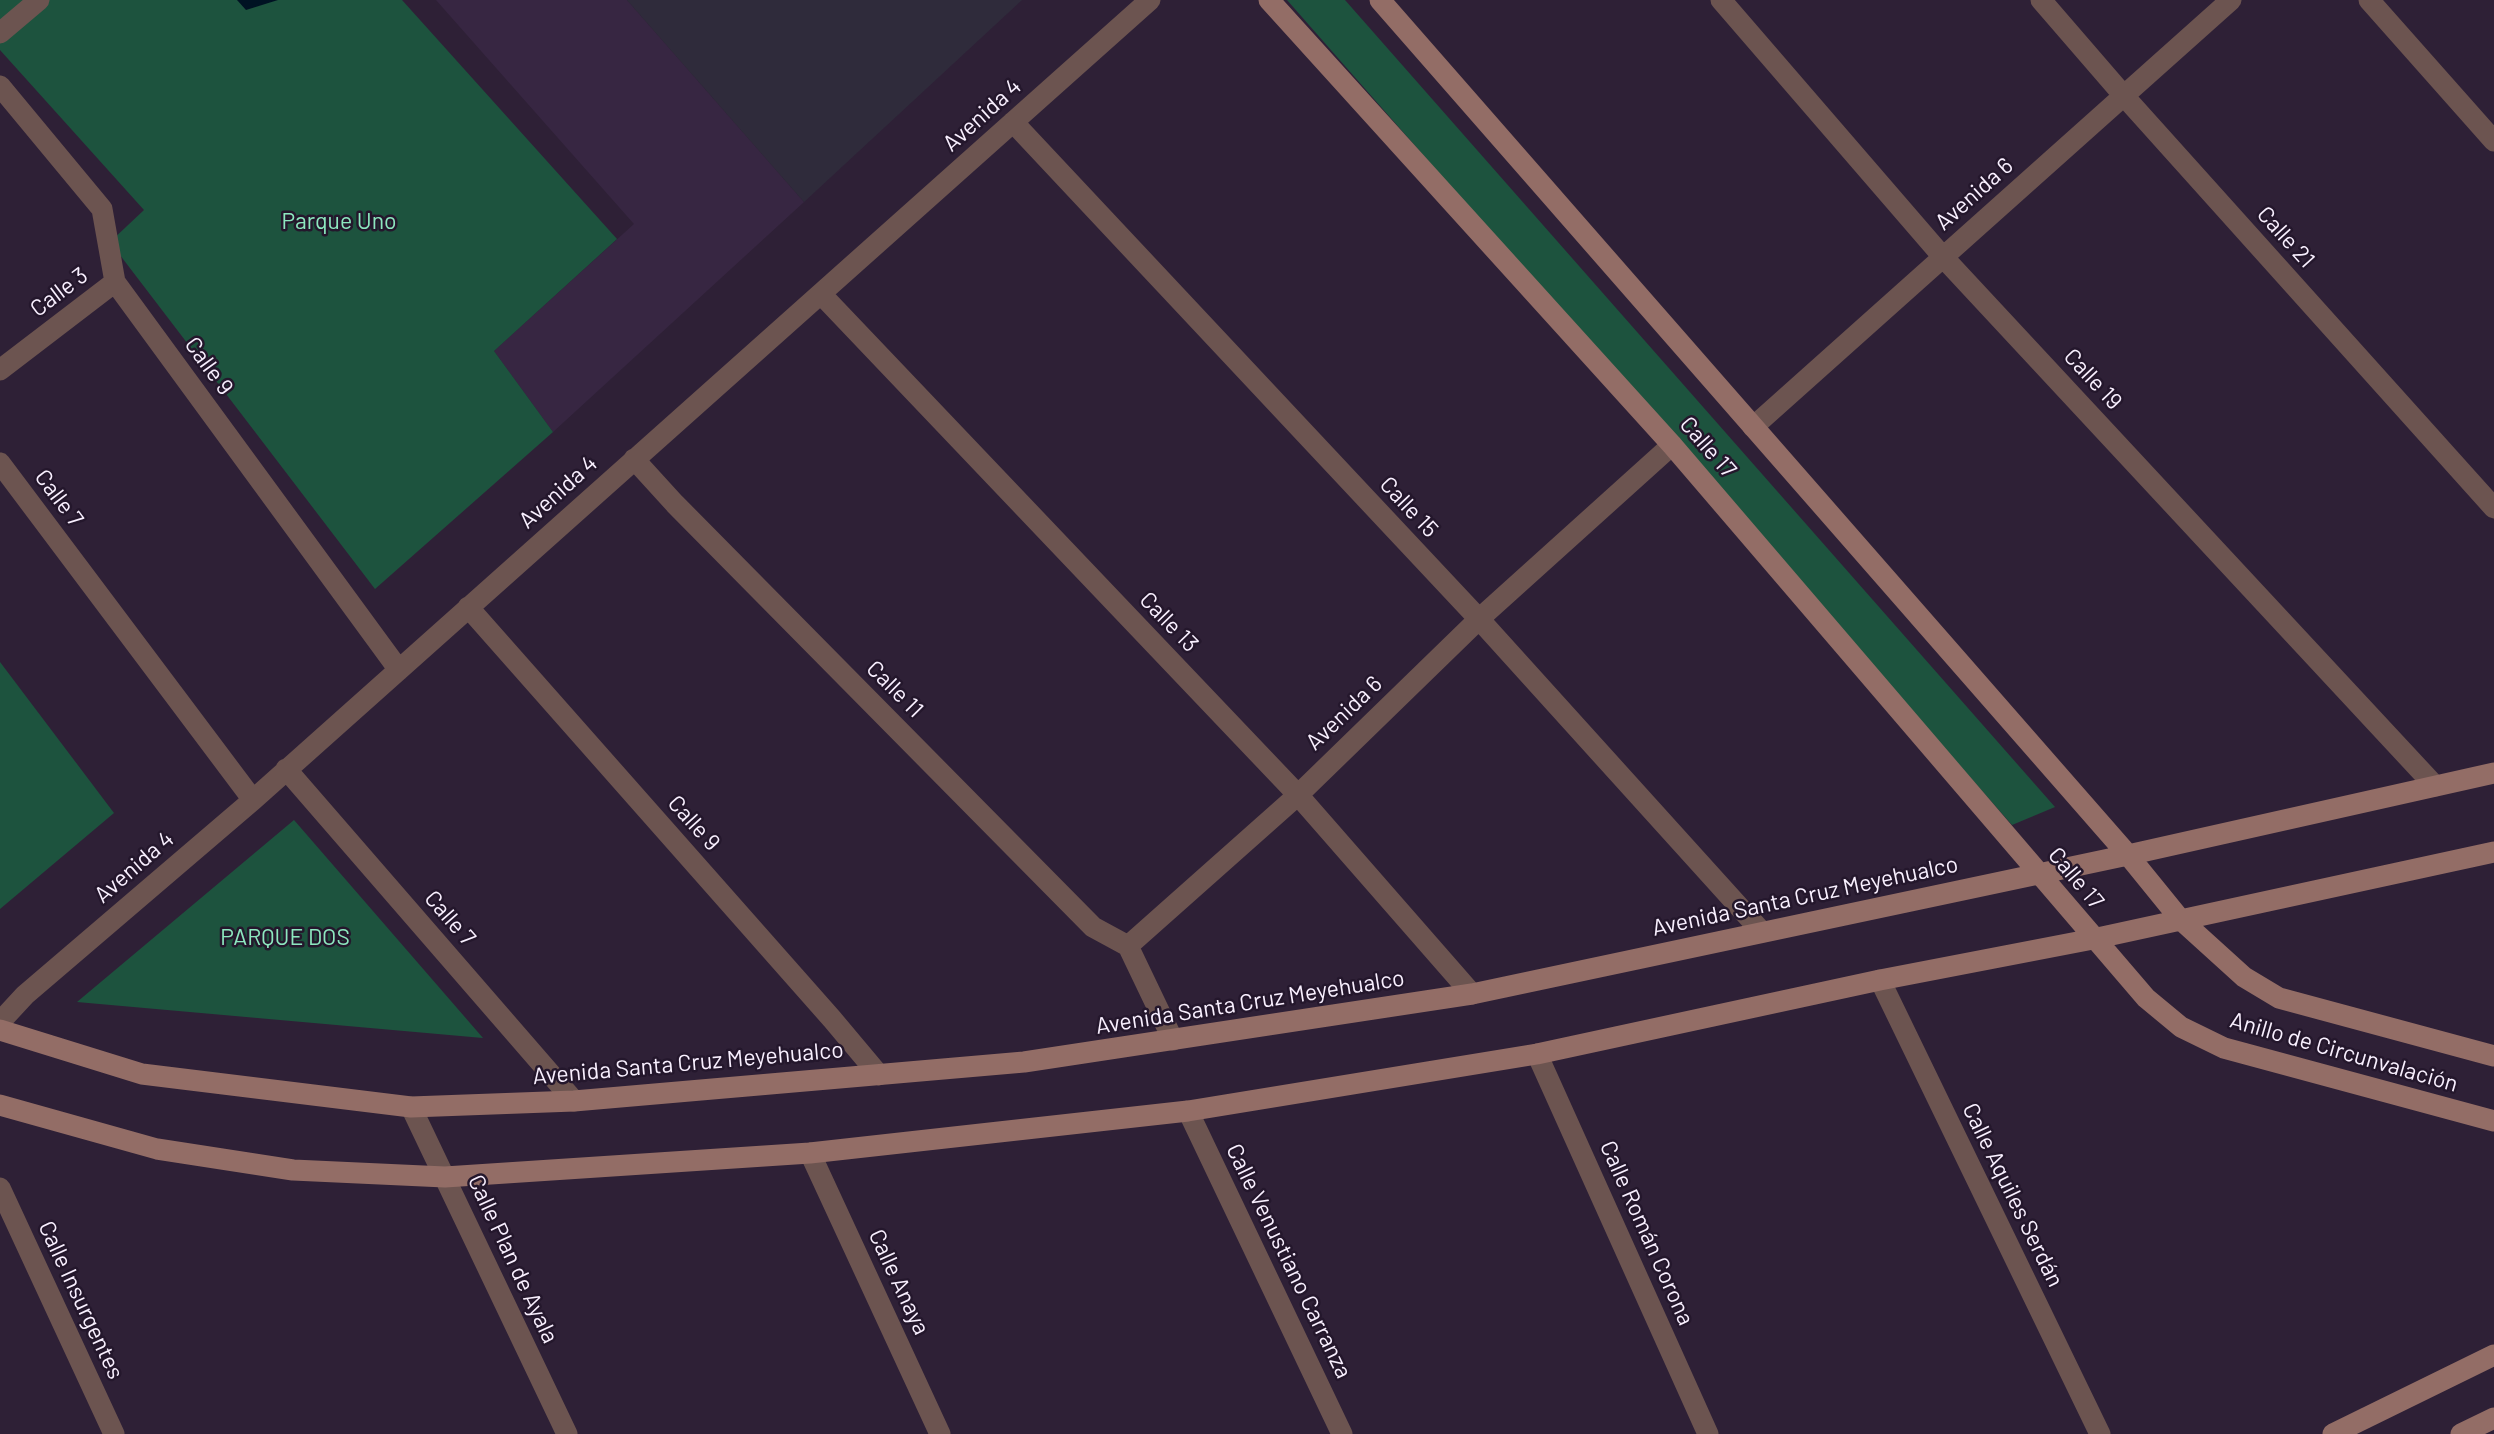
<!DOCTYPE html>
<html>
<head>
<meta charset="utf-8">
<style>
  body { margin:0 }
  canvas { display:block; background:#2e2036 }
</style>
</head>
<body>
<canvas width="2494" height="1434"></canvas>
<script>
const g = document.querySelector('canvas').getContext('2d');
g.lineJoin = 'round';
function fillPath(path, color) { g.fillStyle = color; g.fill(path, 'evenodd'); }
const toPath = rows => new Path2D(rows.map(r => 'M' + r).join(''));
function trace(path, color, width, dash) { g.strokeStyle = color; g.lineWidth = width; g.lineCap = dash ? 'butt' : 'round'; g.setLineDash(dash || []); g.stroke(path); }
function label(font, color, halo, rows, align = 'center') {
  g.font = font + ' Barlow,sans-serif'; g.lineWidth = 5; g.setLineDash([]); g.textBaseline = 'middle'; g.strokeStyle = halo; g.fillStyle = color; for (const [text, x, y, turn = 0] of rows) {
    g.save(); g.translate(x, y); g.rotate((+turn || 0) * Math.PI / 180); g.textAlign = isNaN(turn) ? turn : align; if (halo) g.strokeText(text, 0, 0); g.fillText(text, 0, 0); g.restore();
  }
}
fillPath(toPath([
  [436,0,627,0,804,202,553,432,494,351,634,224]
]), '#372642');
fillPath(toPath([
  [627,0,1022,0,804,202]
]), '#2f2b3b');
fillPath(toPath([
  [0,0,402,0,617,239,494,351,553,432,375,589,110,242,144,210,0,50],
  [1287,0,1345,0,2055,807,2012,825],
  [0,662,114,813,0,909],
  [294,820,483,1038,77,1002]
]), '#1d533e');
fillPath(toPath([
  [237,0,278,0,246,10]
]), '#001223');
trace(toPath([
  [0,33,39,0]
]), '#6c5450', 21);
trace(toPath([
  [1721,0,1943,257,2435,786],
  [2041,0,2124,96,2494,508],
  [2369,0,2494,141],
  [0,86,102,209,115,282,399,670],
  [1013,122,1479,619,1762,932],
  [821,294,1298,795,1472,994],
  [0,370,115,282],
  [1753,427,2231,0],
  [634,459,675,504,1093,927,1128,946],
  [0,463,253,800],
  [468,607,832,1019,879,1075],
  [286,769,574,1101],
  [1128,946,1298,795,1479,619,1672,445],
  [1128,946,1173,1040],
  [1880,980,2100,1434],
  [0,1022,25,995,253,800,1150,0],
  [1537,1054,1708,1434],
  [411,1107,567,1434],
  [1188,1111,1342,1434],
  [810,1153,940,1434],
  [0,1188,114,1434]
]), '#6c5450', 21);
trace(toPath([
  [1269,0,1672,445,2146,998,2181,1027,2224,1048,2494,1121],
  [1380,0,2128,855,2180,919,2244,977,2279,998,2494,1056],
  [0,1030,142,1074,411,1107,574,1101,1024,1062,1472,994,2128,855,2494,773],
  [0,1105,157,1149,293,1170,445,1177,810,1153,1188,1111,1537,1054,1880,980,2093,939,2494,852],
  [2333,1434,2494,1355],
  [2461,1434,2494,1418]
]), '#936d66', 21);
label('23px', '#f9f0ff', '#24172c', [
  ["Avenida 4",982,115,-42],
  ["Avenida 6",1974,194,-42],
  ["Calle 21",2286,237,48],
  ["Calle 3",59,292,-37],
  ["Calle 9",209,366,54],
  ["Calle 19",2093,379,47],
  ["Calle 17",1708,447,49],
  ["Avenida 4",558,492,-42],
  ["Calle 7",59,498,53],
  ["Calle 15",1409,507,47],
  ["Calle 13",1169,622,46],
  ["Calle 11",895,689,45],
  ["Avenida 6",1344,713,-44],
  ["Calle 9",694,823,48],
  ["Avenida 4",134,867,-41],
  ["Calle 17",2076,878,50],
  ["Avenida Santa Cruz Meyehualco",1805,896,-12],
  ["Calle 7",450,918,49],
  ["Avenida Santa Cruz Meyehualco",1250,1002,-9],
  ["Anillo de Circunvalación",2344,1052,16],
  ["Avenida Santa Cruz Meyehualco",688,1063,-5],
  ["Calle Aquiles Serdán",2013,1195,64],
  ["Calle Román Corona",1647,1233,66],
  ["Calle Plan de Ayala",513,1259,65],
  ["Calle Venustiano Carranza",1289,1261,64],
  ["Calle Anaya",899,1282,65],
  ["Calle Insurgentes",81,1300,65]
]);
label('23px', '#8de8bf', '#24172c', [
  ["Parque Uno",339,221],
  ["PARQUE DOS",285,937]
]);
</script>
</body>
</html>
